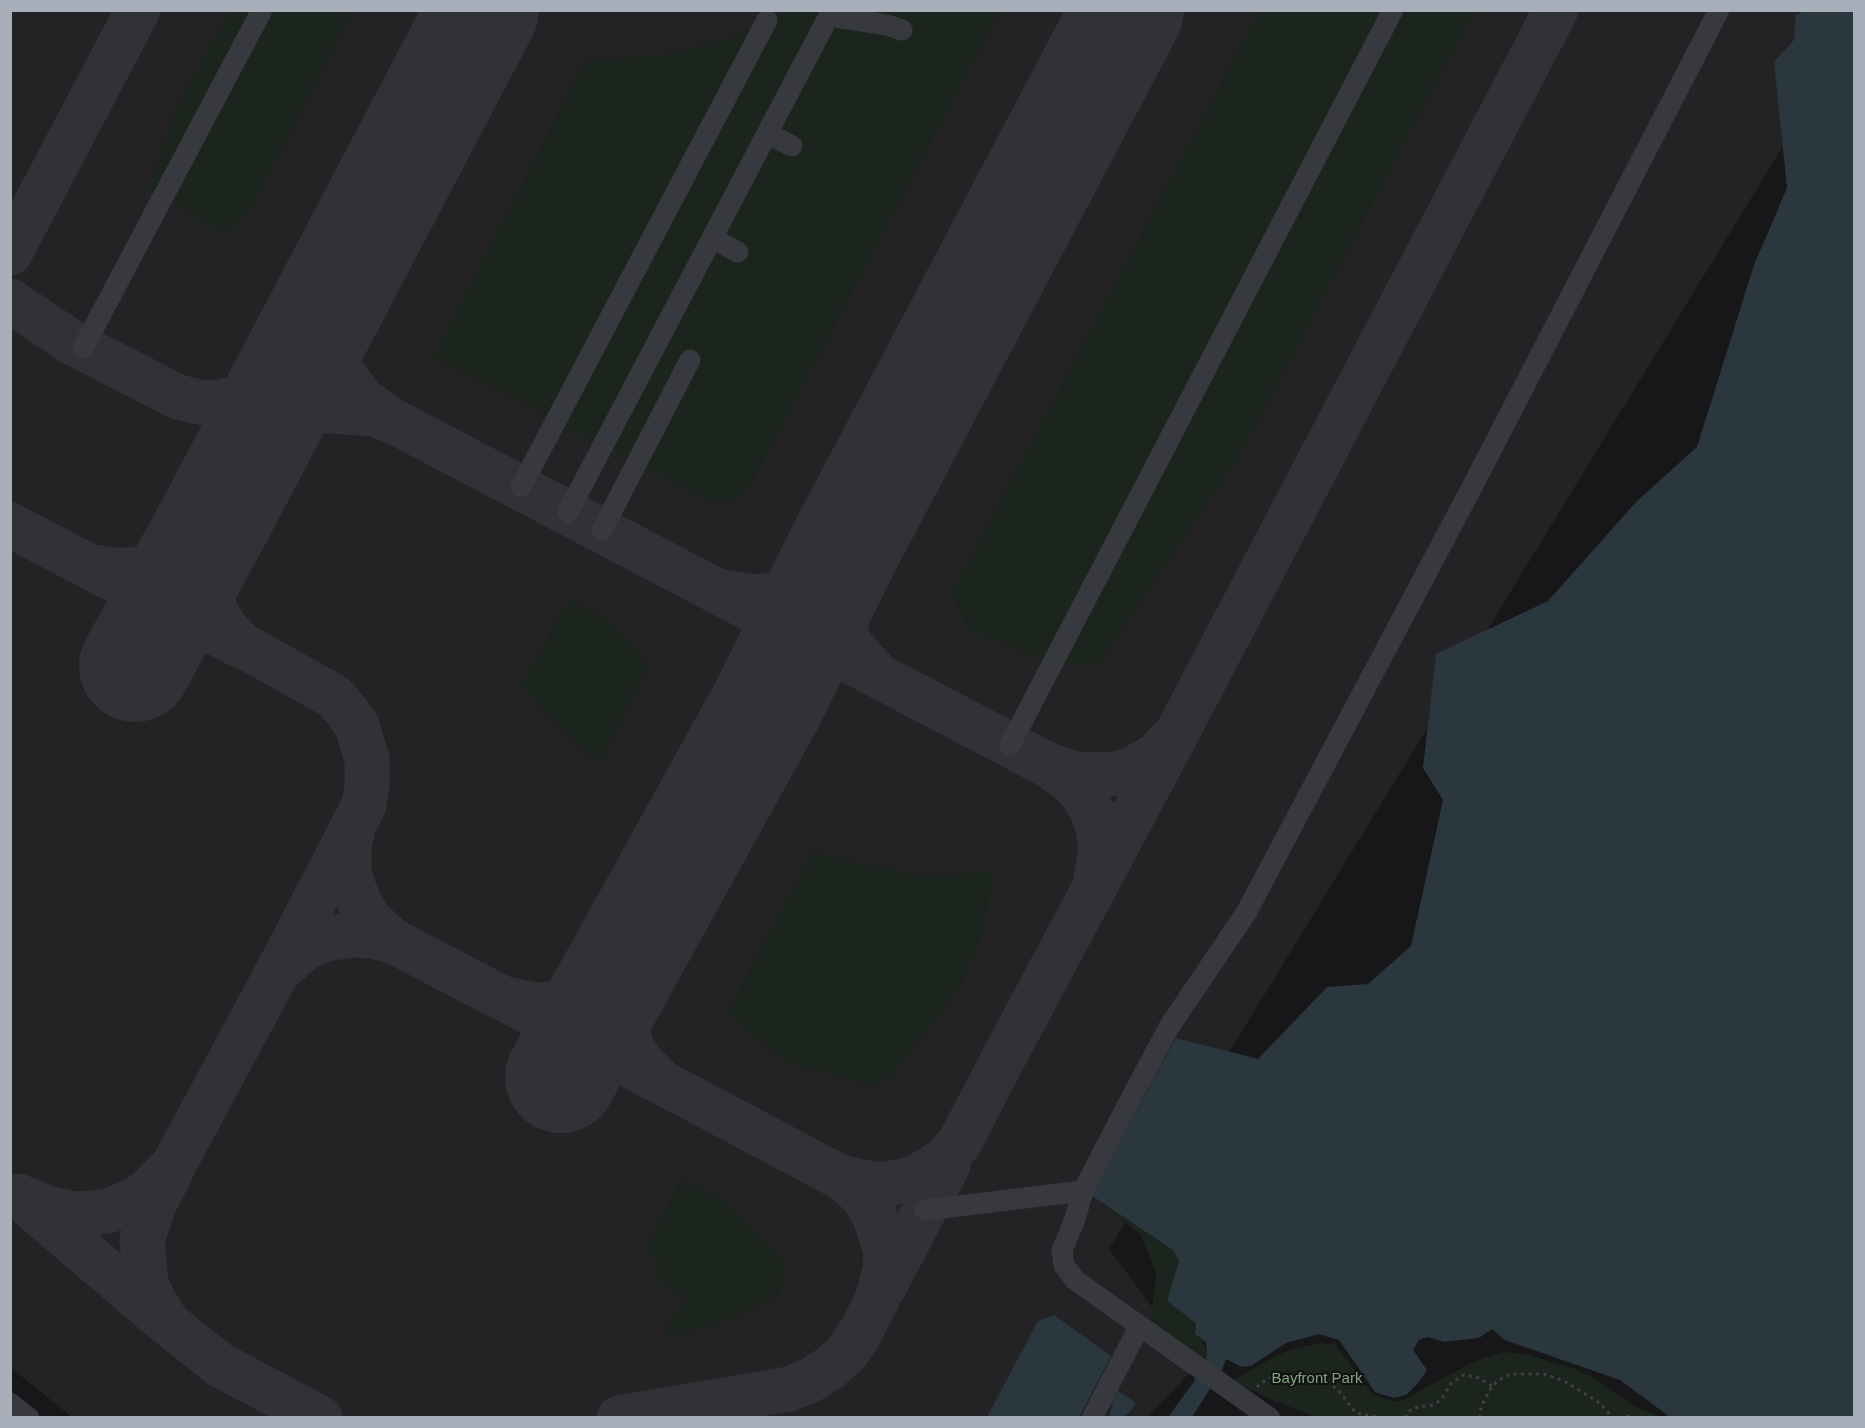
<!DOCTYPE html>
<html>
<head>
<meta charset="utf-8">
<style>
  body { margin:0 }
  #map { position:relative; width:1865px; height:1428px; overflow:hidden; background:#171719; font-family:Arial,sans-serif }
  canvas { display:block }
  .frame { position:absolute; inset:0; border:12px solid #a8afba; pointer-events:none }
</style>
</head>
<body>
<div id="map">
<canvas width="1865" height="1428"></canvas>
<div class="frame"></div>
</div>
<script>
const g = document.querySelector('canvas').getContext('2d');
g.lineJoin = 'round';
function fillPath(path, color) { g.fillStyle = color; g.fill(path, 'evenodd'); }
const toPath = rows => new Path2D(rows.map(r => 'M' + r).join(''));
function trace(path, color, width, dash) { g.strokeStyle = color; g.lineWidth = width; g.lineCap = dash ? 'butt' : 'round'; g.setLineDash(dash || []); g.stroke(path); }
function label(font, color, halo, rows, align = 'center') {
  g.font = font + ' Arial,sans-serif'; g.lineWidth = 4.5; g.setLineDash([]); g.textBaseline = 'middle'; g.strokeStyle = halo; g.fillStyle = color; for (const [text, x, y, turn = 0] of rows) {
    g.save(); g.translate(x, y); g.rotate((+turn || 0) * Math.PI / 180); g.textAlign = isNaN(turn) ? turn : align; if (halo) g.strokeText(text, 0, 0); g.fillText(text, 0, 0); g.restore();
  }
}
fillPath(toPath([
  [1854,10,1854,30,1109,1249,1196,1366,1148,1417,73,1418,10,1367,10,11]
]), '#232326');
fillPath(toPath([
  [232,11,352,11,249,214,223,232,149,189,176,109,217,32],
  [789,11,1000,11,748,490,734,500,712,501,433,357,586,58,615,59,673,53,737,35],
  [1259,11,1474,11,1239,457,1101,662,1057,667,968,629,951,594],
  [569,599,604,616,649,665,598,765,520,686],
  [813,851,878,868,882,865,906,872,916,878,995,870,980,941,962,983,948,1004,889,1078,873,1086,785,1062,727,1012],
  [1117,1147,1184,1243,1196,1323,1195,1334,1202,1339,1207,1352,1206,1360,1149,1322,1152,1313,1156,1273,1141,1235,1090,1195],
  [681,1178,729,1204,785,1262,783,1276,778,1296,731,1320,669,1337,665,1331,685,1300,657,1276,659,1259,644,1250],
  [1322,1343,1336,1345,1372,1394,1394,1402,1405,1399,1475,1361,1502,1352,1526,1354,1575,1369,1592,1377,1636,1407,1660,1417,1316,1417,1272,1400,1233,1381,1266,1361,1291,1349]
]), '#1c251d');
fillPath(toPath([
  [1803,11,1854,11,1854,1417,1670,1417,1620,1380,1505,1340,1492,1329,1479,1338,1444,1342,1428,1337,1419,1340,1413,1350,1427,1370,1419,1382,1406,1395,1394,1398,1375,1392,1339,1340,1319,1334,1286,1343,1251,1366,1242,1367,1226,1359,1222,1370,1192,1417,1168,1417,1193,1383,1206,1360,1207,1352,1206,1342,1195,1334,1196,1323,1167,1301,1179,1261,1173,1250,1091,1195,1176,1038,1258,1059,1327,987,1368,984,1411,946,1443,800,1423,768,1436,654,1548,601,1637,501,1697,447,1754,265,1787,188,1774,62,1794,40,1796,15],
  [1054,1315,1111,1356,1079,1417,987,1417,1038,1321],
  [1118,1391,1136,1403,1131,1411,1122,1417,1109,1418,1114,1398]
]), '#2b373e');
trace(toPath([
  [10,253,138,10],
  [339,290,333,318,332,340,336,358,343,374,364,401,393,421],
  [10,301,73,343,178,397,200,402,374,414,395,422,1048,765,1068,779,1080,791,1088,803,1094,815,1098,829,1101,848,1096,880],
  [225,401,249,396,264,388,277,378,295,356,326,301,342,279],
  [10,525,239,645],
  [844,548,837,589,840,617,843,628,853,648,874,671],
  [95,567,114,570,134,570,152,566,170,559,186,547,217,516],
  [725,592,756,597,778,594,791,590,814,577,844,548],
  [1048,765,1079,775,1115,774,1132,769,1157,755,1170,740],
  [352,833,349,847,349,873,354,889,361,906,372,922,393,941],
  [278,971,305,948,326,939,352,935,372,936,393,941,502,998,535,1005,553,1004,569,1000,584,993,599,985,626,960],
  [512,1003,655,1079],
  [840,1177,872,1184,888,1184,915,1178,943,1161,960,1142,1003,1059,1178,731,1556,10],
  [18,1196,46,1208,74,1214,93,1213,111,1210,128,1203,146,1193,173,1166,278,971,364,805,367,787,367,759,357,726,345,709,333,696,242,645,228,631,218,616,211,598,206,577,206,559,217,516],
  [29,1205,171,1326,220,1365,320,1418],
  [884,1287,948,1165],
  [165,1319,154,1301,146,1283,142,1240,155,1202,170,1174],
  [619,1418,789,1389,809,1381,827,1370,846,1354,860,1333,877,1300,885,1269,886,1252,874,1214,864,1198,852,1186,840,1177,663,1083,644,1065,632,1048,624,1021,622,1006,626,960]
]), '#303236', 45);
trace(toPath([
  [135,666,217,516,483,10],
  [561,1077,768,703,844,548,1128,10]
]), '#303236', 112);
trace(toPath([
  [1257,1387,1261,1383,1272,1377,1303,1373,1315,1376,1329,1383,1338,1390,1356,1413,1383,1418],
  [1406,1418,1407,1413,1413,1408,1433,1405,1441,1400,1452,1382,1464,1375,1479,1378,1492,1386],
  [1480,1418,1481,1407,1492,1386,1499,1380,1510,1374,1544,1374,1564,1381,1600,1403,1613,1418],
  [1619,1418,1627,1416,1632,1418]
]), '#3d4045', 3, [3, 4.5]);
trace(toPath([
  [829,16,887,25,902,30],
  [768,134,792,146],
  [712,238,738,252],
  [83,348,262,10],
  [521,487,767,20],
  [568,512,832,10],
  [602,530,690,360],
  [1010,745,1393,10],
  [925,1210,1083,1191],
  [10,1403,29,1418],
  [1092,1418,1139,1327],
  [1270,1418,1075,1280,1064,1265,1062,1250,1075,1219,1083,1191,1128,1104,1169,1027,1246,913,1472,487,1719,10]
]), '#37393e', 21);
label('15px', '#7ea77d', '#121214', [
  ["Bayfront Park",1317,1379]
]);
</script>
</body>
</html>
